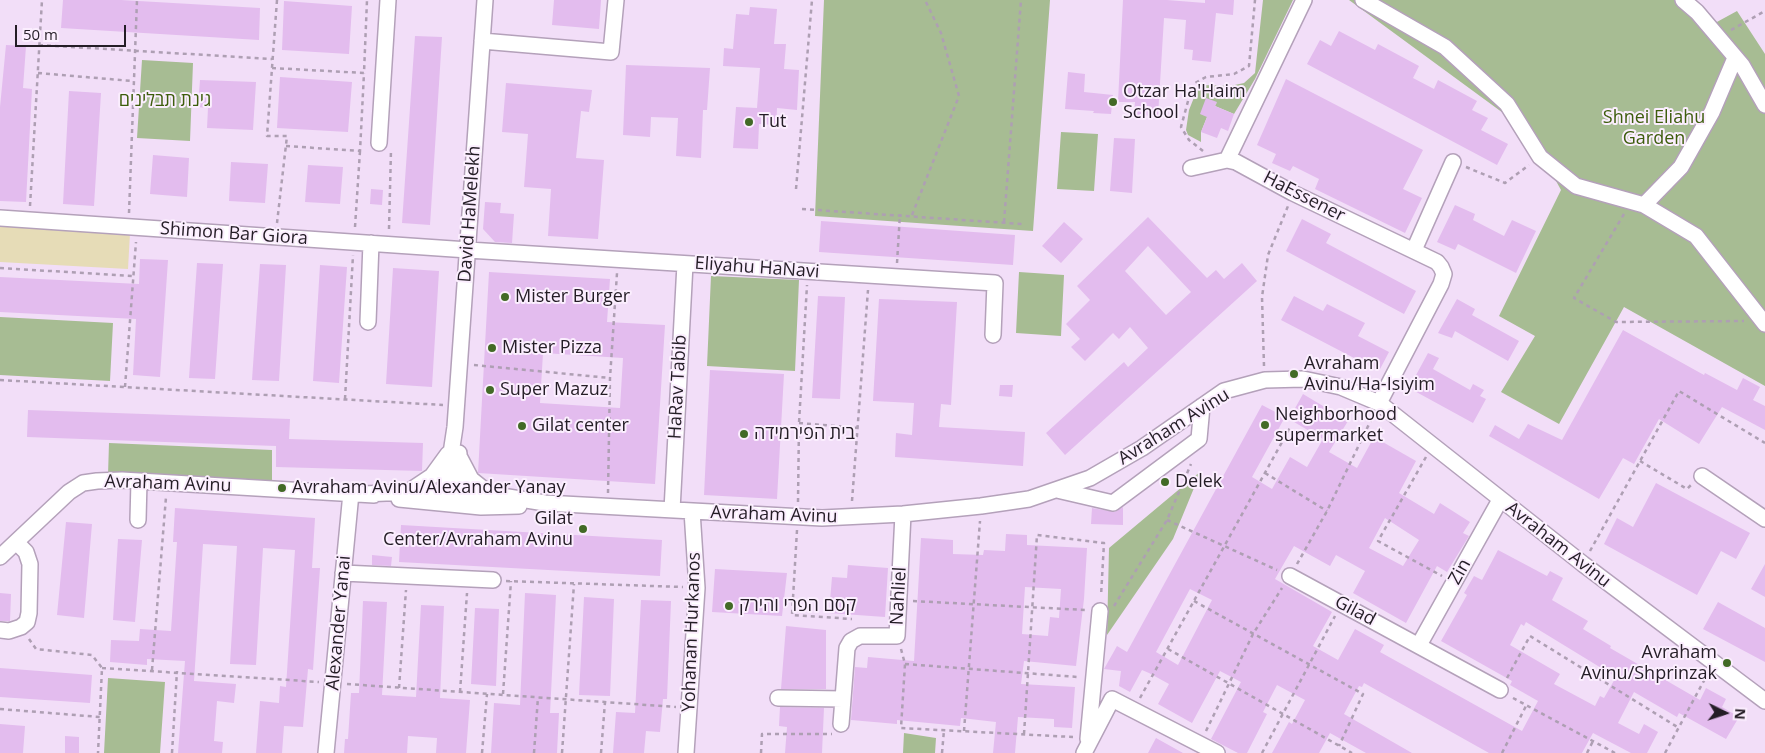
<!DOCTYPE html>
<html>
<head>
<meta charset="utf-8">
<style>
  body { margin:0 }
  #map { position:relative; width:1765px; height:753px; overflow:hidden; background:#f2def8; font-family:"Open Sans",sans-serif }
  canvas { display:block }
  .north { position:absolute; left:1700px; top:688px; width:50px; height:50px; -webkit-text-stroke:4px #fbeefe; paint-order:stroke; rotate:94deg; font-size:14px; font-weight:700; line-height:20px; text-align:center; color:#241d26 }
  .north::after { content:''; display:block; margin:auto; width:18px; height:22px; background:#241d26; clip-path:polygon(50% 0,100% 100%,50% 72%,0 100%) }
  .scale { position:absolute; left:15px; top:25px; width:111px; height:22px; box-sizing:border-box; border:2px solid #241d26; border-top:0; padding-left:6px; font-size:15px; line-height:18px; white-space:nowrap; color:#241d26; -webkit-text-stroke:4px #fbeefe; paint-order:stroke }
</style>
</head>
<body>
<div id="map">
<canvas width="1765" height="753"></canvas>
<div class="north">N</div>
<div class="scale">50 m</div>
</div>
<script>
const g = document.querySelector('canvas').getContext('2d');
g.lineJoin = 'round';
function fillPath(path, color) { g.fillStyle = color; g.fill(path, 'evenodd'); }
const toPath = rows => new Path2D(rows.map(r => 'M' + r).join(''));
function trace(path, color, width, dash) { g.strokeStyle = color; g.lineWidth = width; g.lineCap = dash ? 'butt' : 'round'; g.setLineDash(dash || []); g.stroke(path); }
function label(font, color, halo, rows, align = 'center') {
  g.font = font + ' "Open Sans",Heebo,sans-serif'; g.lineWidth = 4; g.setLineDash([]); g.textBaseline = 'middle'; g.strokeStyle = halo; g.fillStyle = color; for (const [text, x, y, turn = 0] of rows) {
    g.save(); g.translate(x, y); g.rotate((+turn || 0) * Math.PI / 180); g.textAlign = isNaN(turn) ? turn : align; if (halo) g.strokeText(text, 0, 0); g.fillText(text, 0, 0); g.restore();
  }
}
fillPath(toPath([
  [824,0,1050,0,1033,231,815,216],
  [1263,0,1293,0,1255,79,1234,114,1215,106,1217,102,1207,117,1201,132,1201,142,1188,135,1186,130,1189,110,1197,90,1203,85,1230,86,1244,83,1255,73],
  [1349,0,1676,0,1690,13,1704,29,1737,11,1765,54,1765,386,1624,307,1559,424,1501,392,1535,336,1499,316,1561,190,1529,132],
  [142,60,193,63,190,141,137,138],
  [1061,132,1098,134,1094,191,1057,189],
  [1019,272,1064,275,1061,336,1016,333],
  [711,276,799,280,795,371,707,366],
  [0,317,113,323,110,381,0,375],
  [109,443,272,450,272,484,108,475],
  [1201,471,1173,539,1107,635,1109,548],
  [108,678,165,682,160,753,104,753],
  [904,733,936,738,935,753,903,753]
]), '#a7bc93');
fillPath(toPath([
  [0,225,130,233,128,269,0,262]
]), '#e6dcb7');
fillPath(toPath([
  [63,0,121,0,260,8,259,40,61,28],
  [554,0,601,0,599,29,552,25],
  [1123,0,1167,0,1205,3,1205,0,1234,0,1233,15,1216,13,1211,62,1192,60,1193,50,1184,49,1186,20,1164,18,1158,116,1134,115,1135,102,1118,102],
  [284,1,352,6,349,54,282,50],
  [750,7,777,9,774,44,786,44,784,69,799,70,797,110,777,108,776,125,759,124,758,149,733,148,736,107,757,108,760,68,723,66,724,48,733,49,736,14,749,15],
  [1339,31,1375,50,1378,44,1419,66,1413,78,1434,89,1438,80,1477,101,1472,110,1488,118,1481,130,1508,144,1497,165,1307,64,1320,40,1331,46],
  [415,36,442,37,430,225,402,223],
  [6,45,26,46,23,88,32,89,26,202,0,201,0,107],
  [626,65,710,68,707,110,703,110,701,158,676,156,678,118,651,117,650,137,623,135],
  [1068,72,1085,74,1084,92,1113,95,1111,114,1093,113,1094,111,1065,109],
  [280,77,352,82,348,132,277,128],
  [1286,79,1423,150,1403,189,1422,198,1405,233,1315,189,1319,179,1293,166,1290,171,1272,163,1276,154,1257,145],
  [200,80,256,82,253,130,207,128,208,108,198,107],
  [506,83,592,90,589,112,581,111,576,158,604,160,598,239,548,236,551,189,524,187,528,134,502,132],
  [69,91,101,93,94,206,63,204],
  [1206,98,1217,102,1215,106,1234,114,1228,131,1221,128,1217,138,1201,132,1207,117,1200,114],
  [1114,138,1135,139,1132,193,1110,191],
  [153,155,189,158,187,197,150,194],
  [231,162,268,164,265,203,229,201],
  [308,165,343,167,340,204,305,202],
  [371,189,383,190,382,205,370,204],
  [485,202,501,203,500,213,514,214,512,243,495,242,483,229],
  [1455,205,1475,214,1473,220,1504,236,1512,220,1536,231,1516,273,1458,244,1455,250,1437,242],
  [1148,217,1207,278,1216,270,1224,279,1242,263,1257,281,1065,455,1046,433,1124,362,1128,367,1148,348,1130,327,1119,339,1113,333,1085,361,1071,347,1080,339,1066,324,1090,300,1077,286],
  [1148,246,1191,292,1166,315,1125,271],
  [1302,219,1331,234,1326,243,1416,291,1404,314,1286,251],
  [821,221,1015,235,1013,265,819,252],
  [1064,222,1083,239,1061,263,1042,246],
  [140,259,168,260,160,377,133,375,136,319,0,312,0,277,139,284],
  [197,263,223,264,215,379,189,378],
  [260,264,286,265,279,381,252,380],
  [320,265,347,267,339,383,313,381],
  [393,268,439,271,432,387,386,384],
  [489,272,610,279,607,322,665,325,655,484,478,473],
  [543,353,623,358,620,408,540,403],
  [818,296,845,297,840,399,812,398],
  [1294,296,1323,311,1327,304,1365,323,1358,336,1389,352,1379,371,1281,320],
  [879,299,957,302,951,405,941,404,939,427,1025,432,1023,466,895,457,896,433,912,435,914,403,873,401],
  [1457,299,1475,309,1472,315,1519,341,1508,361,1455,331,1452,338,1438,333],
  [1623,330,1704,375,1705,373,1737,390,1743,378,1760,387,1753,400,1765,406,1765,430,1722,407,1699,444,1659,419,1634,464,1623,458,1599,499,1489,436,1495,425,1519,439,1528,424,1562,440],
  [1428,353,1439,358,1433,369,1470,390,1473,384,1484,390,1480,396,1486,399,1473,423,1409,388],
  [710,370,784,374,777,499,704,495],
  [1000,385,1013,385,1012,397,999,396],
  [1303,394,1348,421,1329,452,1357,468,1374,437,1416,461,1399,493,1434,514,1440,503,1470,522,1463,533,1469,536,1447,572,1437,566,1406,623,1353,593,1365,571,1336,555,1330,566,1294,546,1275,579,1332,612,1313,646,1338,660,1355,629,1384,645,1380,652,1522,731,1538,701,1510,685,1512,681,1441,641,1467,595,1464,593,1474,576,1482,580,1498,550,1547,576,1550,571,1563,578,1552,600,1588,621,1583,629,1611,646,1610,648,1700,700,1706,688,1726,699,1722,707,1739,717,1726,739,1679,713,1677,717,1634,692,1618,723,1639,734,1644,724,1658,732,1647,753,1631,753,1593,733,1582,753,1489,753,1364,683,1362,687,1359,686,1344,714,1412,753,1366,753,1330,733,1319,753,1272,753,1289,722,1292,724,1305,700,1277,685,1263,712,1267,714,1247,753,1238,753,1211,739,1241,682,1220,671,1192,723,1158,704,1169,684,1149,673,1142,670,1130,692,1119,686,1121,671,1104,669,1117,646,1127,652,1262,405,1285,417,1252,477,1272,489,1290,457,1307,467,1323,439,1289,419],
  [1385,518,1419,540,1403,566,1369,548],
  [1190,589,1212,600,1178,665,1156,652],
  [1526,622,1616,677,1604,698,1600,696,1595,706,1554,684,1560,674,1510,645,1521,624,1524,626],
  [28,410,290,419,289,439,423,443,422,471,276,467,276,446,27,437],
  [1656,483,1750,533,1736,559,1721,551,1697,595,1604,544,1617,518,1633,527],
  [1123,507,1123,525,1091,524,1092,508,1115,512],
  [175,508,315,518,312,568,320,568,313,670,308,669,303,727,284,726,282,753,256,753,260,701,279,703,280,686,286,687,295,550,263,548,256,665,230,664,237,546,203,544,194,681,236,684,234,703,217,701,214,741,223,742,222,753,178,753,185,661,147,659,147,665,110,662,111,640,139,641,140,629,171,631,177,542,173,542],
  [66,522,92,524,84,618,57,615],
  [401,525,662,540,660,576,399,562],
  [1006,534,1027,535,1027,545,1087,548,1084,599,1076,666,1024,661,1021,684,1075,687,1072,728,1054,727,1054,719,1018,717,1015,753,993,753,996,722,961,718,960,726,897,720,897,724,851,720,855,667,867,668,868,657,914,661,921,538,953,540,953,554,983,555,984,550,1005,551],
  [1025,587,1061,589,1059,618,1050,617,1048,636,1022,634],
  [118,539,142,540,135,622,113,620],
  [372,555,392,557,391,566,372,565],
  [1765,564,1765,597,1751,589],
  [848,565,888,568,885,617,829,613,832,577,847,578],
  [715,569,787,573,782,616,712,612],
  [0,593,11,594,10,621,0,621],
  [525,593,556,595,550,713,559,713,557,753,491,753,494,703,520,705],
  [584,597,614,599,610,696,579,695],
  [641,600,671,601,667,699,663,699,660,732,646,731,644,753,613,753,616,712,635,713],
  [363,601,387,602,382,695,416,697,421,605,444,606,440,698,470,700,466,753,436,753,437,738,408,736,407,753,344,753,345,739,348,739,351,693,359,693],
  [1718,602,1765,628,1765,662,1703,629],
  [475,608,499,609,496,686,471,684],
  [786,626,826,630,826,689,781,689],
  [0,668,92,675,90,703,0,697],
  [780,707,824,708,822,753,785,753,787,727,779,726],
  [0,724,25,726,23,753,0,753],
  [65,736,79,737,79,753,65,753],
  [1156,738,1183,753,1148,753]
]), '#e3bcee');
const minor = toPath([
  [1363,0,1445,47,1507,104,1540,157,1576,186,1644,205,1696,236,1765,324],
  [1683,0,1697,12,1742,65,1765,105],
  [482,41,611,52,616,0],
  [379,143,388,0],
  [1227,160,1304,0],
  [1191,168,1227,160,1236,162,1293,193,1437,262,1441,267,1444,274,1441,284,1379,403],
  [1644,205,1681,167,1712,112,1735,58],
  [0,218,468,250,995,283,993,335],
  [1414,250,1453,162],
  [368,322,371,243],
  [460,458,471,479,491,495],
  [1702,476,1765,519],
  [1057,490,1113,503,1199,439,1202,406],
  [408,492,432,476,448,454],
  [364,494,408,492,457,493,508,497,545,503,822,518,903,514,981,506,1029,499,1090,478,1142,448,1224,391,1265,380,1303,379,1341,387,1379,403,1583,564,1765,701],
  [399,499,481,507,519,506],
  [454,500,457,493,459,453],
  [450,501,446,493,448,473,455,427,485,0],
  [672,510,685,264],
  [138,520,139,481],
  [0,557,69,492,83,483,97,481,122,480,374,495],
  [343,573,493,580],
  [1290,576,1500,690],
  [0,630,9,631,21,627,27,622,29,613,30,564,26,552,16,542],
  [1419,645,1500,500],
  [778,698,843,699],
  [841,724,847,648,851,641,860,636,897,636,903,514],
  [1088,739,1100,611],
  [326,753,351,493],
  [686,753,697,588,692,511],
  [1084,753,1112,699,1217,753]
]);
trace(minor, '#b4a1ba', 18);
trace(toPath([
  [277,0,267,136,287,136,277,223],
  [1731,30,1765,11],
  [39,45,272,59],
  [272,68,364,73,367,0],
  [38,73,132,81],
  [286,146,360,151,364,73],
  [1203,151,1189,140,1181,127,1191,90,1195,83,1206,77,1234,74,1249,66,1255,0],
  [1466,167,1505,183,1529,165],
  [796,189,812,0],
  [30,206,42,0],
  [802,209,1022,224],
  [129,213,137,0],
  [1624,214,1574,298,1616,322,1744,321],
  [912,215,959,96,941,33,925,0],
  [1004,222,1021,0],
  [355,227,360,151],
  [389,229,391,150],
  [897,263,900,214],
  [0,268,133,276],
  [474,365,610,378],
  [1264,366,1262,297,1268,255,1288,206],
  [0,380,443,405],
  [125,387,136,242],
  [345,399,353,255],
  [799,423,859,428],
  [1426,457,1378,541,1442,576],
  [1640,461,1687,489,1691,485],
  [1265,473,1327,511],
  [608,493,610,378,617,273],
  [852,501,868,290],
  [798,502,799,423,807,285],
  [1167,520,1277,570],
  [797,530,792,615,852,619],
  [1590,551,1679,391,1765,443],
  [1297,564,1327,511,1373,416],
  [506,581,683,587],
  [913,601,1085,610],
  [1194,601,1363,694,1339,746],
  [1114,606,1167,520,1191,464],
  [29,639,36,649,92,655,102,668,98,753],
  [901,649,905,664,901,728,1073,737],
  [1168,649,1352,753],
  [905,664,1078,677],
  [102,668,319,682],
  [152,670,166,497],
  [1507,678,1530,636,1679,728],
  [347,684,676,707],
  [399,688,406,590],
  [460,692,467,593],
  [503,694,511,581],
  [1140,698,1291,426],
  [1513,698,1615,753],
  [0,709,100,717],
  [964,731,980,521],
  [1206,731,1253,634,1282,588],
  [1024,734,1037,535,1104,543,1101,596],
  [172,753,177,671],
  [482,753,487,694],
  [534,753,538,697],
  [562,753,574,584],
  [601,753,605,702],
  [761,753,762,734,832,734],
  [942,753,944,730],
  [1262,753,1335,616],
  [1502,753,1526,706],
  [1587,753,1593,741],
  [1665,753,1707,675]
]), '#ae9fb3', 2.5, [4, 4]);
trace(minor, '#fff', 15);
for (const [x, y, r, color] of [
  [1113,102,5,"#426a26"],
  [749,122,5,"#426a26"],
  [505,297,5,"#426a26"],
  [492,348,5,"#426a26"],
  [1294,374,5,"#426a26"],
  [490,390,5,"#426a26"],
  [1265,425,5,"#426a26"],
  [522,426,5,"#426a26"],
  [744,434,5,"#426a26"],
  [1165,482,5,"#426a26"],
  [282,488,5,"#426a26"],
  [583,529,5,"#426a26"],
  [729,606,5,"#426a26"],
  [1727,663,5,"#426a26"]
]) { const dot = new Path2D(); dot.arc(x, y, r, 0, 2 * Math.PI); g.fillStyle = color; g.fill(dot); trace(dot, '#fbeefe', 2); }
label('18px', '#241d26', '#fbeefe', [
  ["Otzar Ha'Haim",1123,92],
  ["School",1123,113],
  ["Tut",759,122],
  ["Mister Burger",515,297],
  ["Mister Pizza",502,348],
  ["Avraham",1304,364],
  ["Avinu/Ha-Isiyim",1304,385],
  ["Super Mazuz",500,390],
  ["Neighborhood",1275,415],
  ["supermarket",1275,436],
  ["Gilat center",532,426],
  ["בית הפירמידה",754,434],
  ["Delek",1175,482],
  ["Avraham Avinu/Alexander Yanay",292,488],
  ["Gilat",573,519,"right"],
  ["Center/Avraham Avinu",573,540,"right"],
  ["קסם הפרי והירק",739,606],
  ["Avraham",1717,653,"right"],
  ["Avinu/Shprinzak",1717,674,"right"]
], 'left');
label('18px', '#3d5d0c', '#fbeefe', [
  ["גינת תבלינים",165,101],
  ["Shnei Eliahu",1654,118],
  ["Garden",1654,139]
]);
label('18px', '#241d26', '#fbeefe', [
  ["HaEssener",1304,197,27],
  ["David HaMelekh",470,214,-86],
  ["Shimon Bar Giora",234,234,4],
  ["Eliyahu HaNavi",757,268,4],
  ["HaRav Tabib",678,387,-87],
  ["Avraham Avinu",1174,427,-32],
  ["Avraham Avinu",168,484,2],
  ["Avraham Avinu",774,515,2],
  ["Avraham Avinu",1558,545,38],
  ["Zin",1460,572,-61],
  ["Nahliel",899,596,-87],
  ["Gilad",1355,611,28],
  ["Alexander Yanai",339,623,-85],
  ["Yohanan Hurkanos",692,632,-88]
]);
</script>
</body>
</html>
